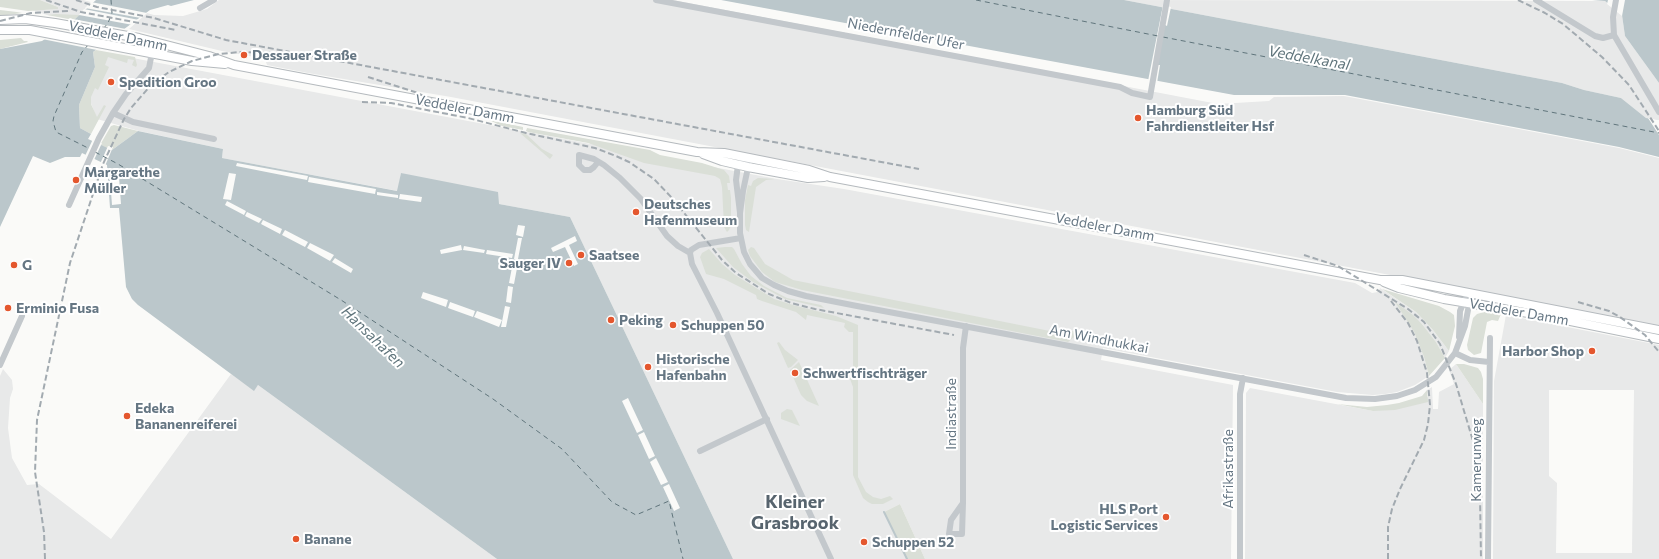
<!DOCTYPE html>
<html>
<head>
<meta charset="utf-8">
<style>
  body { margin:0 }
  canvas { display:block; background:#fafaf8 }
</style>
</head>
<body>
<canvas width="1659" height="559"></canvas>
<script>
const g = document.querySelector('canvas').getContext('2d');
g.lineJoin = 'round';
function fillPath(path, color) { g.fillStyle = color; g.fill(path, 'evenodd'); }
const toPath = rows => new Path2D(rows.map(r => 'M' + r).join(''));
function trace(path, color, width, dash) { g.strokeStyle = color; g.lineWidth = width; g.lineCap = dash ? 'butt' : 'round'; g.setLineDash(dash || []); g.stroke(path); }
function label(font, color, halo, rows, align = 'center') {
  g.font = font + ' Commissioner,sans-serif'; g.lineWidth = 4; g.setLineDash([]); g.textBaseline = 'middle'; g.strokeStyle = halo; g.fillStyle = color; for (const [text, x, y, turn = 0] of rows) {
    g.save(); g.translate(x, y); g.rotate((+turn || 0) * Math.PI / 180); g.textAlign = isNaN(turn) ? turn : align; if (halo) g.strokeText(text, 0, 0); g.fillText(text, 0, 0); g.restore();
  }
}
fillPath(toPath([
  [40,0,83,0,91,2,79,15,47,15,32,10,57,9,58,7],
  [219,0,673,0,1218,104,1269,101,1274,97,1344,96,1619,148,1659,158,1659,326,451,97,308,73,267,65,265,59,222,51,129,29,147,13,154,15,183,16,207,9],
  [1124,0,1605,1,1622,15,1625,36,1659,83,1659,120,1646,118,1621,98,1584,90,1562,83],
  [106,53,777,179,844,189,1355,283,1372,293,1378,292,1380,288,1416,312,1433,330,1449,351,1445,358,1436,342,1422,324,1396,303,1414,332,1424,357,1429,376,1415,385,1397,392,1385,394,1373,395,1337,392,1103,348,1101,360,1233,385,1231,559,925,559,900,504,884,512,907,559,733,559,570,217,499,204,401,173,398,191,222,158,223,149,139,131,97,119,89,98],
  [1506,315,1659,345,1659,559,1493,559,1494,381],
  [1549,390,1634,390,1632,553,1556,553,1557,483,1549,476],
  [1456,364,1483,404,1483,559,1245,559,1246,393,1250,388,1373,411,1428,397,1427,390,1432,387,1433,409,1438,409,1439,392,1454,384,1449,370],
  [3,369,12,380,13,389,10,398,8,428,12,458,27,485,39,484,111,539,231,374,254,390,258,385,497,559,0,559,0,376]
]), '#e8e9e9');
fillPath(toPath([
  [0,0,40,0,58,7,58,9,28,11,0,7],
  [0,10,17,12,22,13,0,16],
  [56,14,79,15,79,16,74,20,47,15],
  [21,38,24,41,27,41,28,42,0,49,0,40],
  [96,50,135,57,137,65,136,67,132,65,134,60,128,59,127,63,108,57,105,65,109,67,98,90,95,88,91,97,91,104,97,117,104,105,106,106,91,134,80,128,79,105,95,67,93,52],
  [489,120,523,127,523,130,502,126],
  [114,125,138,131,112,150,100,145,111,126],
  [527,128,650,150,660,155,702,163,724,170,729,176,730,183,727,183,728,190,730,190,731,198,731,226,729,230,727,232,724,227,722,187,720,179,715,176,644,163,588,143,528,132,526,131],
  [520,133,526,134,542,149,553,155,550,159],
  [758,178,775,179,766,180,756,187,749,232,746,230,745,225,745,200,748,185,751,186,753,181],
  [725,247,732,247,734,249,742,264,751,276,764,286,787,298,821,305,824,308,785,299,753,282,733,267,716,248],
  [751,247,754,248,765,264,793,280,1065,334,1073,331,1076,333,1074,337,1068,342,802,290,775,282,762,272,750,256,748,250],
  [709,249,722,264,735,275,774,299,793,305,836,316,858,325,858,477,866,492,873,497,881,499,890,496,893,499,883,504,872,504,868,502,863,498,853,475,853,387,849,376,853,375,853,332,849,332,844,327,845,323,807,315,806,320,796,312,762,301,757,299,756,295,724,279,706,274,700,257,702,253],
  [1382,289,1439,306,1450,312,1454,315,1455,326,1449,351,1433,330,1416,312],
  [1395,302,1413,315,1422,324,1436,342,1445,358,1429,376,1424,357,1414,332],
  [1484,312,1501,314,1498,321,1492,320,1487,322,1481,353,1474,355,1468,350,1467,345,1473,318,1477,314],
  [779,342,785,350,798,360,791,367,788,368,777,343],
  [799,362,819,406,807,401,801,395,790,370],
  [1456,364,1464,364,1478,368,1481,372,1483,379,1483,404],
  [1427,390,1428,402,1395,410,1373,411,1337,404,1367,407,1387,405,1399,403,1422,396],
  [787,409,792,410,800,426,781,419,781,413],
  [900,504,925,559,907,559,884,512]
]), '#dadfd7');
fillPath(toPath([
  [96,0,194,0,171,6,168,5,150,10,93,52,95,67,79,105,80,128,91,134,88,139,112,150,138,131,223,149,222,158,397,191,401,173,498,192,499,204,570,217,733,559,497,559,258,385,254,391,138,305,132,299,126,287,119,208,110,208,107,165,82,153,80,157,65,157,50,163,33,156,0,227,0,49,42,41,74,20],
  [721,0,1124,0,1562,83,1584,90,1621,98,1646,118,1659,120,1659,157,1619,147,1345,95,1234,95],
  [1592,0,1659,0,1659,83,1625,36,1622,15,1605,1]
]), '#bbc7cb');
fillPath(toPath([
  [1608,0,1625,0,1622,16,1607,4],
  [91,2,147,13,141,18,85,8],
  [1163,5,1171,7,1167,26,1165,25,1157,65,1160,65,1157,83,1148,81],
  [84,9,139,20,133,25,79,15],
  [73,19,126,29,97,50,42,39],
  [1648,118,1659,120,1659,135],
  [93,139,102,143,94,160,85,156],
  [108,146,113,147,105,166,100,164],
  [237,163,308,176,307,180,236,166],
  [229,173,236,174,231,200,223,199],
  [119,177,121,204,112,205,110,178],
  [309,177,376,189,375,194,308,182],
  [377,192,398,195,398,198,377,195],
  [400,194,422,197,421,202,399,199],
  [227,201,246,211,244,215,225,205],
  [247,212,262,219,259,223,245,216],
  [263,220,282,229,280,234,261,224],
  [518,225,525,226,523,237,516,235],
  [285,230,308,242,305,247,282,235],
  [575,236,577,241,569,245,578,264,574,266,565,247,553,252,551,248],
  [518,238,522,238,518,259,514,259],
  [310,243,334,255,330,261,307,248],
  [461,245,462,250,441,254,440,250],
  [464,246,485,250,484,253,463,250],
  [487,250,513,254,512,258,486,254],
  [335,258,353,269,351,273,332,262],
  [513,262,518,263,514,284,509,283],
  [508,286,513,287,511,303,506,302],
  [423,292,448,300,446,307,421,298],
  [450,302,475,311,473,317,448,308],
  [505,306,510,307,506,327,501,327],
  [477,311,502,320,499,327,474,317],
  [628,398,643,430,637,433,622,401],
  [644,432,655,456,649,459,638,435],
  [656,458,668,482,661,485,650,462],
  [669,484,680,508,674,511,663,487]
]), '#fafaf8');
trace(toPath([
  [884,512,907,559]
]), '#bbc7cb', 2);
trace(toPath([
  [976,0,1158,36],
  [103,29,108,23,112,13,111,0],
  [1163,37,1659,133],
  [94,39,98,34],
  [89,44,82,52,54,116,53,121,56,132,90,149],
  [95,152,118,164,341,300,493,399,562,449,612,502,636,515,669,501,683,559]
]), '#60757c', 1, [5, 4]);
const major = toPath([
  [0,20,25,19,55,23,139,38,209,56,234,65,266,71,697,152,724,153,809,170,830,177,1380,280,1402,280,1659,330],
  [0,30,30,30,192,61,225,64],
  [703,154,722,161,748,167,808,178,824,177],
  [1384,282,1399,288,1444,299,1546,316,1659,339]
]);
trace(major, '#b5babe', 10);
trace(toPath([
  [656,0,1120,87,1132,93,1150,97,1167,0],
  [1536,0,1595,36,1603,38,1614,35],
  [1616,0,1613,17,1614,35,1659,112],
  [200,8,214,0],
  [113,113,133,122,214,139],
  [598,162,594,167,590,170,584,170,579,165,579,155,594,159,604,165,620,178,641,199,667,236,678,246,690,253],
  [69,205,99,138,113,113,126,94,149,68,154,42],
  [740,213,736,180,738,165,744,160,750,158,743,191,740,213,740,233,744,252,750,264,762,278,774,285,788,291,806,296,857,306,1346,398,1375,399,1397,396,1415,390,1436,377,1455,353,1465,326,1471,294],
  [690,253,692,264,717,313,831,559],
  [690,253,691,250,699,245,741,238],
  [1459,337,1460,311,1465,299],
  [1455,353,1470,360,1489,362],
  [0,365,22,316],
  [700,451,767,419],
  [963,503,962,534,949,534,951,520,963,503,963,348,966,326],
  [1240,559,1240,394,1243,378],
  [1488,559,1490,338]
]), '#c3c8cc', 6);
trace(major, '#fff', 8);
trace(toPath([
  [46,0,81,12,176,30],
  [76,0,97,7,154,18,226,40,919,169],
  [1518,0,1545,13,1563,24,1602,57,1629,85,1659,131],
  [0,21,31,13,69,11],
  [368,77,415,92,459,112],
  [362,102,391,103,468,118,526,133,595,148,616,156,629,162,654,179,672,198,722,260,736,273,769,294,791,303,815,309,954,335],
  [1304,255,1338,266,1408,309,1424,322,1440,344,1456,384,1473,441,1480,495,1481,559],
  [1578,302,1609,311,1620,317,1645,335,1659,352],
  [45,559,44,532,35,472,37,420,70,263,103,164,124,119,131,108,151,85,169,72,192,61,219,54,240,52,271,53],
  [1388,559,1388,527,1392,509,1400,489,1424,440,1428,424,1430,405,1427,373,1417,341,1408,323,1391,301]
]), '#a2aab0', 2, [6, 3]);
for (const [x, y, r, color] of [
  [244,55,4,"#e4572e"],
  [111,82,4,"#e4572e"],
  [1138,118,4,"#e4572e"],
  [76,180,4,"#e4572e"],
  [636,212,4,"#e4572e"],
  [581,255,4,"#e4572e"],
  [569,263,4,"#e4572e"],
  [14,265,4,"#e4572e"],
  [8,308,4,"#e4572e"],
  [611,320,4,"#e4572e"],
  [673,325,4,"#e4572e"],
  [1592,351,4,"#e4572e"],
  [648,367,4,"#e4572e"],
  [795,373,4,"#e4572e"],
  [127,416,4,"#e4572e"],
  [1166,517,4,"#e4572e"],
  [296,539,4,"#e4572e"],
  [864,542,4,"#e4572e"]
]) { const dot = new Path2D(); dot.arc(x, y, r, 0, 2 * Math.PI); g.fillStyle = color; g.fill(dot); trace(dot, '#fff', 1.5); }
label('14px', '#657683', '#fff', [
  ["Niedernfelder Ufer",906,34,11],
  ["Veddeler Damm",118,36,12],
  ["Veddeler Damm",465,109,11],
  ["Veddeler Damm",1105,227,11],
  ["Veddeler Damm",1519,312,10],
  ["Am Windhukkai",1099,339,11],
  ["Indiastraße",951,414,-90],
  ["Kamerunweg",1476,460,-90],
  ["Afrikastraße",1228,469,-90]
]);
label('bold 14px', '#657683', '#fff', [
  ["Dessauer Straße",252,55],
  ["Spedition Groo",119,82],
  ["Hamburg Süd",1146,110],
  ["Fahrdienstleiter Hsf",1146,126],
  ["Margarethe",84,172],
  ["Müller",84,188],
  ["Deutsches",644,204],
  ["Hafenmuseum",644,220],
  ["Saatsee",589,255],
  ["Sauger IV",561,263,"right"],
  ["G",22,265],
  ["Erminio Fusa",16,308],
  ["Peking",619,320],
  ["Schuppen 50",681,325],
  ["Harbor Shop",1584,351,"right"],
  ["Historische",656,359],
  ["Hafenbahn",656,375],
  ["Schwertfischträger",803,373],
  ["Edeka",135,408],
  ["Bananenreiferei",135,424],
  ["HLS Port",1158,509,"right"],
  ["Logistic Services",1158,525,"right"],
  ["Banane",304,539],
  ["Schuppen 52",872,542]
], 'left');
label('italic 15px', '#60757c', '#fff', [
  ["Veddelkanal",1309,58,10],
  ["Hansahafen",373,337,44]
]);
label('bold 18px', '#57646e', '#fff', [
  ["Kleiner",795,502],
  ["Grasbrook",795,523]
]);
</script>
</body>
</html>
